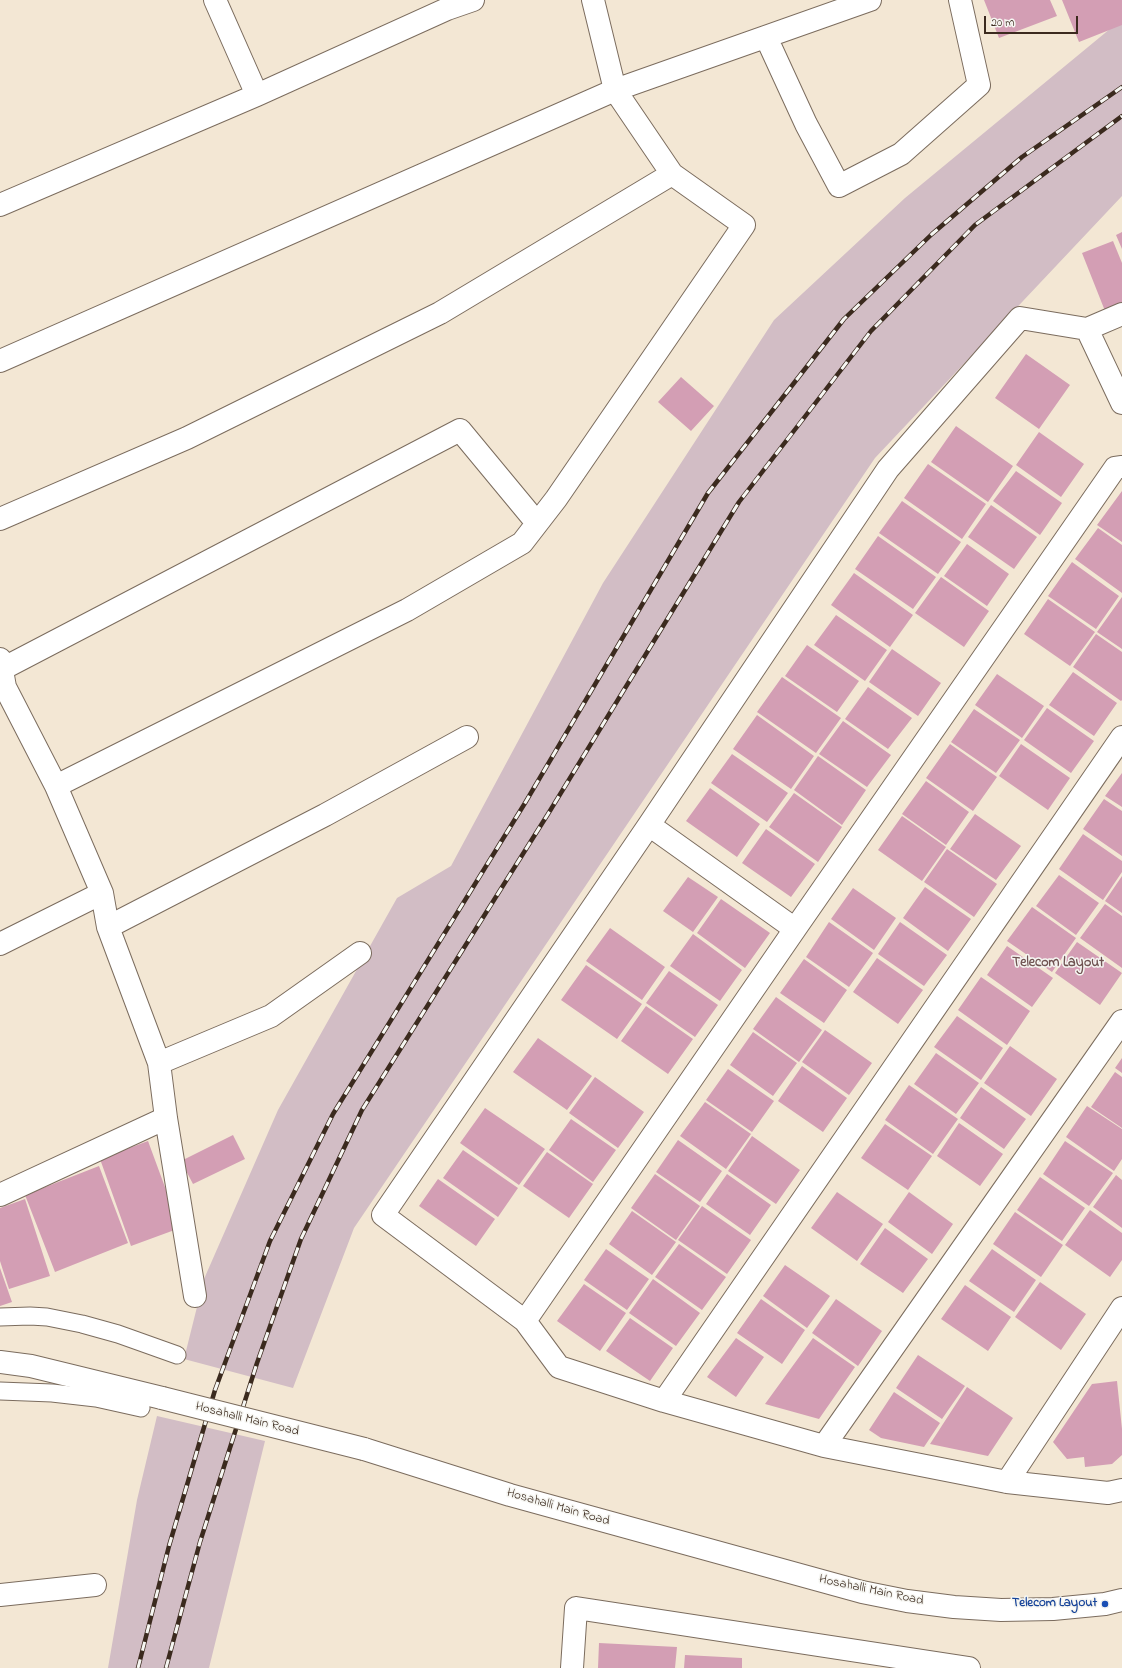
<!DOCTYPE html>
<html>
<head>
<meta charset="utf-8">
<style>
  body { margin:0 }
  #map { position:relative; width:1122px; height:1668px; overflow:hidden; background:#f3e7d4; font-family:"Indie Flower",sans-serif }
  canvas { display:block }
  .scale { position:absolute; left:984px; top:16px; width:94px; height:18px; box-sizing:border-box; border:2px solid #3b2a1e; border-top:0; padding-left:5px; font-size:12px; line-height:14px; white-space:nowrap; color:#3b2a1e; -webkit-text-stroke:3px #f6f6f2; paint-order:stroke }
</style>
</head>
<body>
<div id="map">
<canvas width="1122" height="1668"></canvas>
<div class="scale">20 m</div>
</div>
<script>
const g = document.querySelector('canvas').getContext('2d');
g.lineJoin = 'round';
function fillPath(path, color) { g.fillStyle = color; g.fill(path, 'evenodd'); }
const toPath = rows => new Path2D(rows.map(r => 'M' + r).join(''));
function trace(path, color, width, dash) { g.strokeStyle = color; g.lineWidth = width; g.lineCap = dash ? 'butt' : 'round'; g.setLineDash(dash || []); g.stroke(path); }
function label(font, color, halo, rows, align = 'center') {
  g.font = font + ' "Indie Flower",sans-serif'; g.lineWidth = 3; g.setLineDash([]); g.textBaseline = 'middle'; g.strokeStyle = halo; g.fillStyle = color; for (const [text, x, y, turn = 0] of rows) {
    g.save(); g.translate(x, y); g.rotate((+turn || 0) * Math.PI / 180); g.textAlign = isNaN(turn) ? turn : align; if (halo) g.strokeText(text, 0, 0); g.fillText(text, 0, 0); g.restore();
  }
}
fillPath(toPath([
  [1122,19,1122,196,875,458,354,1228,293,1388,184,1359,204,1279,278,1110,397,898,451,866,603,583,774,320,905,198],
  [157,1416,265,1441,209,1668,108,1668,137,1500]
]), '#d2bdc5');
fillPath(toPath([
  [984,0,1050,0,1057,16,999,38],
  [1062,0,1122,0,1122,25,1079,42],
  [1122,232,1122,249,1116,235],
  [1113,241,1122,263,1122,309,1107,316,1082,253],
  [1026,354,1070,385,1039,429,995,398],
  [681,377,714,406,691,431,658,402],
  [956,426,1013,466,988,502,931,462],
  [1039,432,1084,464,1061,497,1016,465],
  [928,464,986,504,962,539,904,498],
  [1016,471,1062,503,1040,535,993,501],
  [1122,491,1122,542,1097,525],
  [902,501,961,542,938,574,879,533],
  [991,505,1037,537,1014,569,968,537],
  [1098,528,1122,545,1122,593,1075,559],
  [878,536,936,577,913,609,855,569],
  [967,544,1009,574,987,606,944,576],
  [1072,562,1119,596,1096,629,1048,596],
  [854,573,913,615,890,647,831,605],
  [941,577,989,611,964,647,915,613],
  [1122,597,1122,649,1097,632],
  [1048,599,1095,632,1070,666,1024,634],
  [836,615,887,650,865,681,814,645],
  [1096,634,1122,652,1122,700,1121,701,1073,667],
  [807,645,859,681,837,712,785,676],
  [892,649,941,683,918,716,869,682],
  [1073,672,1117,703,1094,736,1049,705],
  [997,674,1044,706,1022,738,975,705],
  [782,677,841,718,816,753,757,712],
  [868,687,912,718,888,749,845,719],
  [1047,708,1094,741,1071,773,1024,740],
  [974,709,1020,740,996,773,951,742],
  [757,715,814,756,791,789,733,749],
  [843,721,891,755,867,787,819,754],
  [950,744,997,777,973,811,926,778],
  [1021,744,1070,778,1048,810,999,776],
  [732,754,788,793,767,822,711,783],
  [818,756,866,790,842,825,794,790],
  [1122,773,1122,807,1105,796],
  [926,781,969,812,946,845,902,814],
  [710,788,760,824,737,857,686,821],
  [794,793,842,827,818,862,769,827],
  [1104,799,1122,811,1122,856,1083,829],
  [975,814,1021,846,996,880,950,849],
  [902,816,946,847,922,881,878,850],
  [766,829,815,864,791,897,742,863],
  [1083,834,1122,861,1122,872,1103,900,1059,869],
  [947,849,997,884,974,917,924,882],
  [1059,875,1099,903,1076,935,1036,906],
  [1122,876,1122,913,1105,901],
  [688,877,718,897,693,932,663,911],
  [925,887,971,919,948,951,903,918],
  [853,888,896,918,874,950,831,919],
  [721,899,770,933,745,968,697,933],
  [1105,904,1122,916,1122,968,1080,938],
  [1032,907,1076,938,1052,972,1007,941],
  [829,922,873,953,849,987,806,957],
  [900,922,947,955,924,986,878,954],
  [610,928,665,967,642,1000,586,961],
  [693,934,742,970,720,1001,670,966],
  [1077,942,1122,973,1100,1005,1055,973],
  [1007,946,1053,978,1032,1007,987,975],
  [877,958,923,990,898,1024,853,992],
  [804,959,847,990,824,1023,780,993],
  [586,965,642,1004,617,1039,561,1000],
  [669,971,718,1005,695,1037,646,1003],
  [981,977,1030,1011,1007,1045,958,1010],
  [776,997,822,1030,799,1062,753,1029],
  [646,1006,693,1039,668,1074,621,1041],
  [957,1016,1003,1048,981,1080,934,1047],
  [825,1030,872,1063,849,1095,802,1062],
  [753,1032,797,1063,773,1096,730,1065],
  [538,1038,592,1076,567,1110,513,1072],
  [1010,1046,1057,1079,1031,1116,984,1083],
  [936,1053,979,1083,956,1114,914,1084],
  [1122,1058,1122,1073,1115,1068],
  [802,1066,847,1098,823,1132,778,1101],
  [728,1069,774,1101,752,1132,706,1100],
  [1115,1072,1122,1077,1122,1128,1091,1107],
  [595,1077,644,1112,618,1148,569,1113],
  [909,1085,958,1119,933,1154,885,1120],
  [981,1087,1026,1119,1004,1149,960,1118],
  [705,1102,751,1134,726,1169,680,1136],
  [1087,1106,1122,1129,1122,1159,1114,1171,1066,1137],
  [485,1108,545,1149,519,1185,460,1143],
  [571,1119,616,1150,593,1182,549,1150],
  [959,1123,1003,1154,980,1186,937,1156],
  [885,1124,932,1156,908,1190,861,1158],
  [233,1135,245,1159,193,1184,181,1161],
  [752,1136,800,1170,776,1204,728,1171],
  [678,1140,722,1171,700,1202,656,1172],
  [148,1141,180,1228,131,1246,100,1159],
  [1065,1141,1113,1173,1089,1206,1043,1174],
  [463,1150,518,1188,498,1217,443,1178],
  [547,1152,593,1184,569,1218,523,1186],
  [99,1166,128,1243,55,1272,25,1195],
  [655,1174,700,1206,676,1240,631,1208],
  [727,1174,771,1205,750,1235,706,1204],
  [1116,1175,1122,1180,1122,1228,1093,1207],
  [1040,1177,1085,1208,1062,1241,1017,1210],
  [438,1179,495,1219,476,1246,419,1206],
  [837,1192,883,1224,857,1261,811,1228],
  [909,1192,953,1224,932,1254,888,1222],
  [25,1199,50,1276,9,1289,0,1261,0,1208],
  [702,1206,751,1240,727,1274,678,1240],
  [1090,1210,1122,1233,1122,1260,1110,1277,1065,1245],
  [632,1211,676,1242,652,1275,609,1244],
  [1015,1212,1063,1245,1041,1277,993,1244],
  [885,1228,928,1259,903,1293,860,1264],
  [679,1244,726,1277,702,1310,655,1277],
  [606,1249,649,1279,627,1310,584,1280],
  [992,1249,1036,1280,1014,1312,969,1281],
  [785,1265,830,1296,807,1328,763,1296],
  [0,1268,12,1302,0,1306],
  [653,1279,700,1313,676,1346,629,1313],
  [1040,1282,1086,1314,1061,1350,1015,1317],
  [584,1284,626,1313,600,1351,557,1321],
  [965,1285,1011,1317,988,1351,941,1319],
  [761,1299,805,1330,782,1364,737,1333],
  [836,1299,882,1331,858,1366,812,1333],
  [630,1318,673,1348,650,1381,606,1351],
  [736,1338,764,1357,736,1397,707,1377],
  [813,1338,855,1367,819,1419,765,1404],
  [918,1355,965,1386,942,1419,896,1388],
  [1117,1381,1122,1429,1122,1455,1112,1464,1085,1467,1084,1457,1067,1459,1053,1442,1092,1384],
  [967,1387,1013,1418,988,1456,930,1444],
  [894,1392,940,1423,924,1447,881,1438,869,1430],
  [599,1643,677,1647,675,1668,598,1668],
  [685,1655,742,1658,742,1668,684,1668]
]), '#d39eb4');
const lane = toPath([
  [0,1317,30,1316,47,1317,82,1324,118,1334,177,1355],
  [0,1391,52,1393,96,1398,141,1408]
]);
const street = toPath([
  [215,0,257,95],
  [766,37,806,124,839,186,901,154,979,85,960,0],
  [0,205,257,95,447,9,473,0],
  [1122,314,1087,329,1020,318,888,469,649,825,383,1215,525,1321,559,1367,664,1401,824,1446,1007,1482,1108,1493,1122,1490],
  [1087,329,1122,403],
  [0,361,615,90,870,0],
  [0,519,187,438,440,313,672,174],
  [0,659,5,687,56,786,102,893,108,927,159,1063,166,1118,195,1296],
  [2,669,460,430,537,523],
  [56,786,407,610,522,543,556,499,744,225,672,174,615,90,593,0],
  [649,825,795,929],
  [108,927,325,815,467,737],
  [0,944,102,893],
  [159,1063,271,1016,360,953],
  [0,1195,166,1118],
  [525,1321,795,929,1115,468,1122,467],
  [664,1401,1122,737],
  [824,1446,1122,1021],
  [1007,1482,1122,1308],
  [0,1595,95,1585],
  [572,1668,576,1608,969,1668]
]);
const secondary = toPath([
  [0,1362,31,1366,162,1398],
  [364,1449,510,1495,862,1592,907,1601,954,1607,1001,1610,1053,1609,1105,1604,1122,1600]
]);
trace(lane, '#7b6c5e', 19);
trace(street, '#7b6c5e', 24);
trace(secondary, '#7b6c5e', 24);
trace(lane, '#fff', 17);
trace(street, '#fff', 22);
trace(secondary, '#fff', 22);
const rail = toPath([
  [138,1668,169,1546,215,1390,270,1241,333,1114,525,803,708,493,844,319,932,234,1022,157,1122,87],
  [166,1668,200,1542,257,1363,301,1239,362,1110,548,814,739,502,871,331,975,225,1122,116]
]);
trace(rail, '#3b2a1e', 4.5);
trace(rail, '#f6f6f2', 3, [9]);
const secondaryBridge = toPath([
  [162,1398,364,1449]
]);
trace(secondaryBridge, '#7b6c5e', 24, []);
trace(secondaryBridge, '#fff', 22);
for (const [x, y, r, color] of [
  [1105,1604,4,"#1a4fb4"]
]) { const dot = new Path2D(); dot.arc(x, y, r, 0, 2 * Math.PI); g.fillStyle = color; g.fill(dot); trace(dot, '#f6f6f2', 1.5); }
label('13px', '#3b2a1e', '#f6f6f2', [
  ["Hosahalli Main Road",247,1420,14],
  ["Hosahalli Main Road",558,1508,16],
  ["Hosahalli Main Road",871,1591,12]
]);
label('bold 13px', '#164399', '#f6f6f2', [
  ["Telecom Layout",1097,1604]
], 'right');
label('bold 14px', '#705352', '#f6f6f2', [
  ["Telecom Layout",1058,964]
]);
</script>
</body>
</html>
